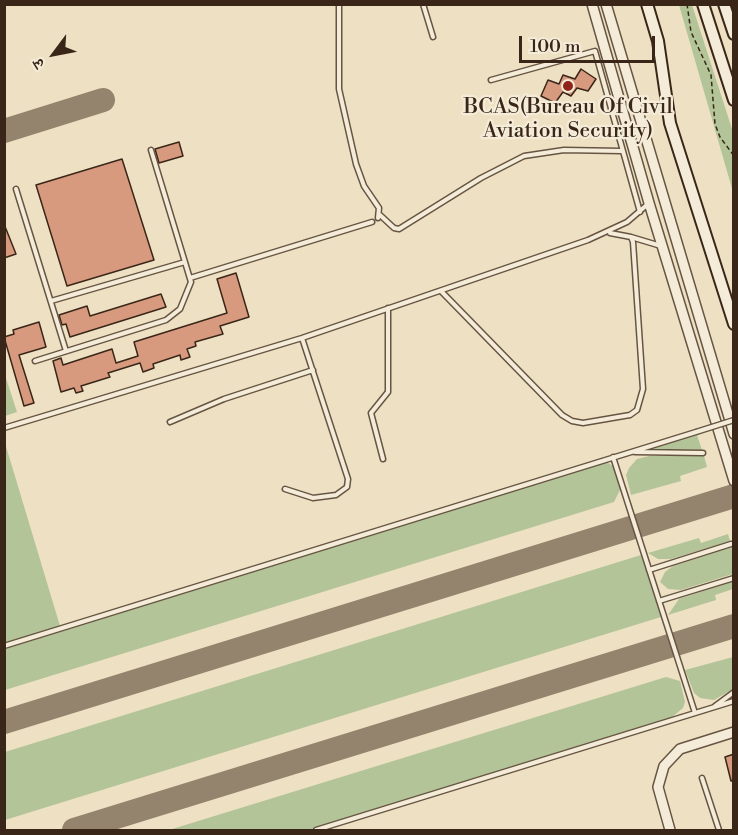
<!DOCTYPE html>
<html>
<head>
<meta charset="utf-8">
<style>
  body { margin:0 }
  #map { position:relative; width:738px; height:835px; overflow:hidden; background:#eee1c3; font-family:"Libre Bodoni","Noto Serif Devanagari",serif }
  canvas { display:block }
  .frame { position:absolute; inset:0; border:6px solid #3a2618; pointer-events:none }
  .north { position:absolute; left:24px; top:24px; width:60px; height:60px; -webkit-text-stroke:4px #f4ecd8; paint-order:stroke; rotate:238deg; font-size:16px; font-weight:700; line-height:24px; text-align:center; color:#3a2618 }
  .north::after { content:''; display:block; margin:auto; width:21px; height:27px; background:#3a2618; clip-path:polygon(50% 0,100% 100%,50% 72%,0 100%) }
  .scale { position:absolute; left:519px; top:36px; width:136px; height:27px; box-sizing:border-box; border:3px solid #3a2618; border-top:0; padding-left:8px; font-size:18px; line-height:21px; white-space:nowrap; color:#3a2618; -webkit-text-stroke:4px #f4ecd8; paint-order:stroke }
</style>
</head>
<body>
<div id="map">
<canvas width="738" height="835"></canvas>
<div class="frame"></div>
<div class="north">उ</div>
<div class="scale">100 m</div>
</div>
<script>
const g = document.querySelector('canvas').getContext('2d');
g.lineJoin = 'round';
function fillPath(path, color) { g.fillStyle = color; g.fill(path, 'evenodd'); }
const toPath = rows => new Path2D(rows.map(r => 'M' + r).join(''));
function trace(path, color, width, dash) { g.strokeStyle = color; g.lineWidth = width; g.lineCap = dash ? 'butt' : 'round'; g.setLineDash(dash || []); g.stroke(path); }
function label(font, color, halo, rows, align = 'center') {
  g.font = font + ' "Libre Bodoni",serif'; g.lineWidth = 4.5; g.setLineDash([]); g.textBaseline = 'middle'; g.strokeStyle = halo; g.fillStyle = color; for (const [text, x, y, turn = 0] of rows) {
    g.save(); g.translate(x, y); g.rotate((+turn || 0) * Math.PI / 180); g.textAlign = isNaN(turn) ? turn : align; if (halo) g.strokeText(text, 0, 0); g.fillText(text, 0, 0); g.restore();
  }
}
fillPath(toPath([
  [679,5,692,5,733,132,733,192],
  [4,372,17,412,5,416,4,416],
  [697,435,702,450,646,449],
  [5,443,60,626,5,643,4,643],
  [649,456,704,456,707,467,680,476,681,481,631,495,626,475,629,468,637,459],
  [607,462,614,467,620,490,614,502,5,690,5,649],
  [728,534,730,541,671,559,658,559,648,553,699,538,701,543],
  [732,547,733,574,681,590,668,589,660,582,665,572,673,566],
  [641,555,661,617,5,820,5,752],
  [733,581,733,589,715,595,716,600,668,615,679,599],
  [733,657,733,689,714,700,700,698,694,693,685,670],
  [666,677,680,681,685,702,683,708,672,717,308,830,169,830]
]), '#b3c498');
trace(toPath([
  [4,131,103,100],
  [4,722,734,496],
  [74,830,734,626]
]), '#94846e', 24);
const building = toPath([
  [581,69,596,79,588,91,577,88,571,96,563,92,555,103,541,96,548,80,559,84,563,75,575,79,581,69],
  [179,142,183,156,159,163,155,149,179,142],
  [122,159,154,260,67,286,36,185,122,159],
  [4,224,16,254,4,258,4,224],
  [236,273,249,317,220,326,223,334,195,342,196,346,187,349,190,357,181,360,180,355,153,364,154,368,143,372,140,363,108,373,110,377,81,386,83,391,76,393,74,388,61,392,53,361,61,358,63,365,112,349,116,363,138,356,134,342,227,313,217,279,236,273],
  [161,294,166,307,70,337,66,324,62,325,59,315,87,306,90,316,161,294],
  [39,322,46,347,19,355,34,403,24,406,4,337,14,334,13,330,39,322],
  [734,754,734,780,731,781,725,757,734,754]
]);
fillPath(building, '#d79a7e');
trace(building, '#3a2618', 1.5);
const service = toPath([
  [339,4,339,89,356,164,364,186,379,208,378,218],
  [423,4,433,37],
  [491,80,595,51,640,212],
  [16,189,66,351],
  [380,215,394,228,399,229,481,178,524,156,564,150,622,151],
  [631,237,661,246],
  [190,278,372,222],
  [441,291,562,415,572,421,583,423,630,415,637,410,643,389,633,242,631,237,610,233],
  [51,301,185,262],
  [35,361,166,320,180,309,191,282,151,150],
  [170,422,224,399,313,370],
  [4,428,302,338,588,240,627,222,648,204],
  [635,452,703,453],
  [613,457,695,713],
  [383,459,371,413,388,392,388,308],
  [285,489,313,498,336,495,347,487,348,479,302,338],
  [649,570,731,544],
  [659,601,734,578],
  [4,646,696,432],
  [715,706,734,692],
  [702,778,719,830],
  [316,830,734,701]
]);
const tertiary = toPath([
  [592,4,649,203,734,481],
  [606,4,734,434],
  [670,830,658,787,664,766,680,749,734,732]
]);
const secondary = toPath([
  [647,4,658,41,670,123,734,324],
  [703,4,734,100],
  [724,4,734,34]
]);
trace(service, '#675543', 7);
trace(tertiary, '#675543', 12);
trace(secondary, '#3a2618', 14);
trace(toPath([
  [687,4,691,32,711,75,715,124,720,137,734,156]
]), '#3a2618', 1.5, [4.5, 3]);
trace(service, '#f4ecd8', 4);
trace(tertiary, '#f4ecd8', 9);
trace(secondary, '#f4ecd8', 10);
const serviceBridge = toPath([
  [696,432,734,420]
]);
trace(serviceBridge, '#675543', 7, []);
trace(serviceBridge, '#f4ecd8', 4);
for (const [x, y, r, color] of [
  [568,86,6,"#8f2418"]
]) { const dot = new Path2D(); dot.arc(x, y, r, 0, 2 * Math.PI); g.fillStyle = color; g.fill(dot); trace(dot, '#f4ecd8', 2); }
label('21px', '#3a2618', '#f4ecd8', [
  ["BCAS(Bureau Of Civil",568,108],
  ["Aviation Security)",568,132]
]);
</script>
</body>
</html>
